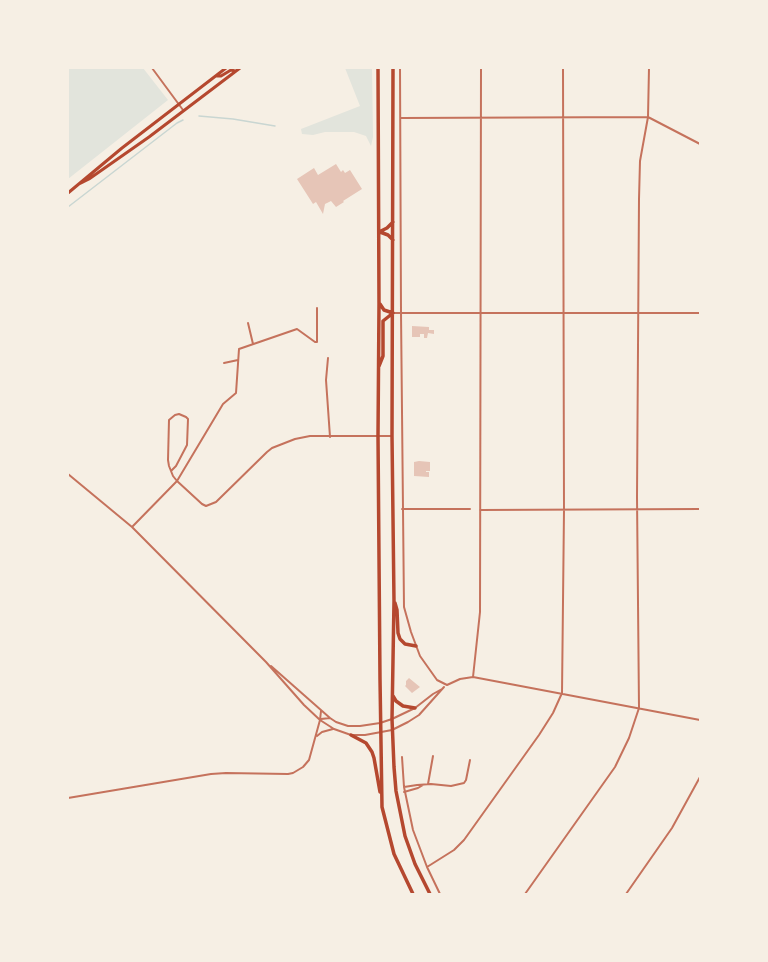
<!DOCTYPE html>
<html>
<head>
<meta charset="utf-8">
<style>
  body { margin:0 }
  #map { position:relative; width:768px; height:962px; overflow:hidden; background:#f6efe4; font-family:"Roboto Condensed",sans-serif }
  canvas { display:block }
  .frame { position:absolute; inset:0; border:69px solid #f6efe4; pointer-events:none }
</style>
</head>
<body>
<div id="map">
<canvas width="768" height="962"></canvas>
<div class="frame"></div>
</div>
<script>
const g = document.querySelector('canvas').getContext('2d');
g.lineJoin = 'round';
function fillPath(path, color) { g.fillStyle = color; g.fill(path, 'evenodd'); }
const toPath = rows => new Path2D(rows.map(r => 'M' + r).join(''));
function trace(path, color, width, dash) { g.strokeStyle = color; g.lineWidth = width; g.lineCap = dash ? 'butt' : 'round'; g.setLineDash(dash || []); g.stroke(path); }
fillPath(toPath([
  [68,68,143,68,168,100,68,179],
  [345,68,372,68,373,137,371,146,366,136,354,132,325,132,313,135,302,134,301,129,360,106]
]), '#e2e4dc');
trace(toPath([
  [199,116,233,119,275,126],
  [68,207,177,123,183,120]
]), '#c9d6d2', 1.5);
fillPath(toPath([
  [336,164,341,172,343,170,345,173,350,170,362,189,343,201,344,202,336,207,331,201,325,204,323,214,316,202,313,204,297,179,314,168,318,175],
  [412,326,429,327,429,330,434,330,434,334,428,333,427,338,424,338,424,334,420,334,420,337,412,337],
  [419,461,430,462,430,471,426,471,426,472,429,472,429,477,414,476,414,462],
  [409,678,420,687,412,693,405,686,406,685,406,681]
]), '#e6c5b7');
trace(toPath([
  [152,68,183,110],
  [400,68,401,313,404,607,411,632,420,656,437,680,447,685],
  [401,118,648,117,700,144],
  [393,313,700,313],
  [248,323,253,344],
  [328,358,326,380,330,437],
  [224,363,238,360],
  [171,471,176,466,187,445,188,419,186,417,179,414,175,415,169,420,168,460,169,466,173,476,177,481,202,504,206,506,216,502,267,452,272,448,295,439,310,436,392,436],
  [68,474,132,527,266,662,304,705,320,720,334,729,351,735,365,735,392,730,408,722,419,715,444,687],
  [402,509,470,509],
  [480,510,700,509],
  [132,527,177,481,223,404,236,393,239,349,297,329,315,342,317,342,317,308],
  [271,666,330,718,336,722,348,726,360,726,380,723,392,719,415,708,433,694,442,689],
  [473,677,480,612,481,68],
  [447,685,460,679,473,677,700,720],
  [321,719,330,718],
  [317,736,322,732,333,729],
  [402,757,404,787,413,830,427,867,440,894],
  [428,784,433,756],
  [404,787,417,785,431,784,451,786,464,783,466,780,470,760],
  [404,792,418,788,423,785],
  [68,798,211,774,226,773,288,774,293,773,303,767,309,760,320,720,321,711],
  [427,867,454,850,464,840,539,735,553,713,562,693,564,510,563,68],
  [525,894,615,767,629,738,639,708,637,497,639,199,640,161,648,117,649,68],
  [626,894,672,828,700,777]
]), '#c5725c', 2);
trace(toPath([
  [216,76,221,76,231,70,235,71],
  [79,184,89,179,149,137,240,68],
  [68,193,122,148,226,68]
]), '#b5482f', 3);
trace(toPath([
  [378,68,379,304,378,436,380,679,382,807,394,854,413,894],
  [393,68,392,436,394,601,392,719,394,767,396,791,405,836,415,864,430,894],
  [379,232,387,228,393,222],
  [380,232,388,235,393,240],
  [380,304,384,310,393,313],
  [379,366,383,356,383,321,393,313],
  [395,603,397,610,398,633,400,639,405,644,416,646],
  [393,696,396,701,403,706,415,708],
  [351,735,366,743,372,752,374,758,380,792]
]), '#b5482f', 3.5);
</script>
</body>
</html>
